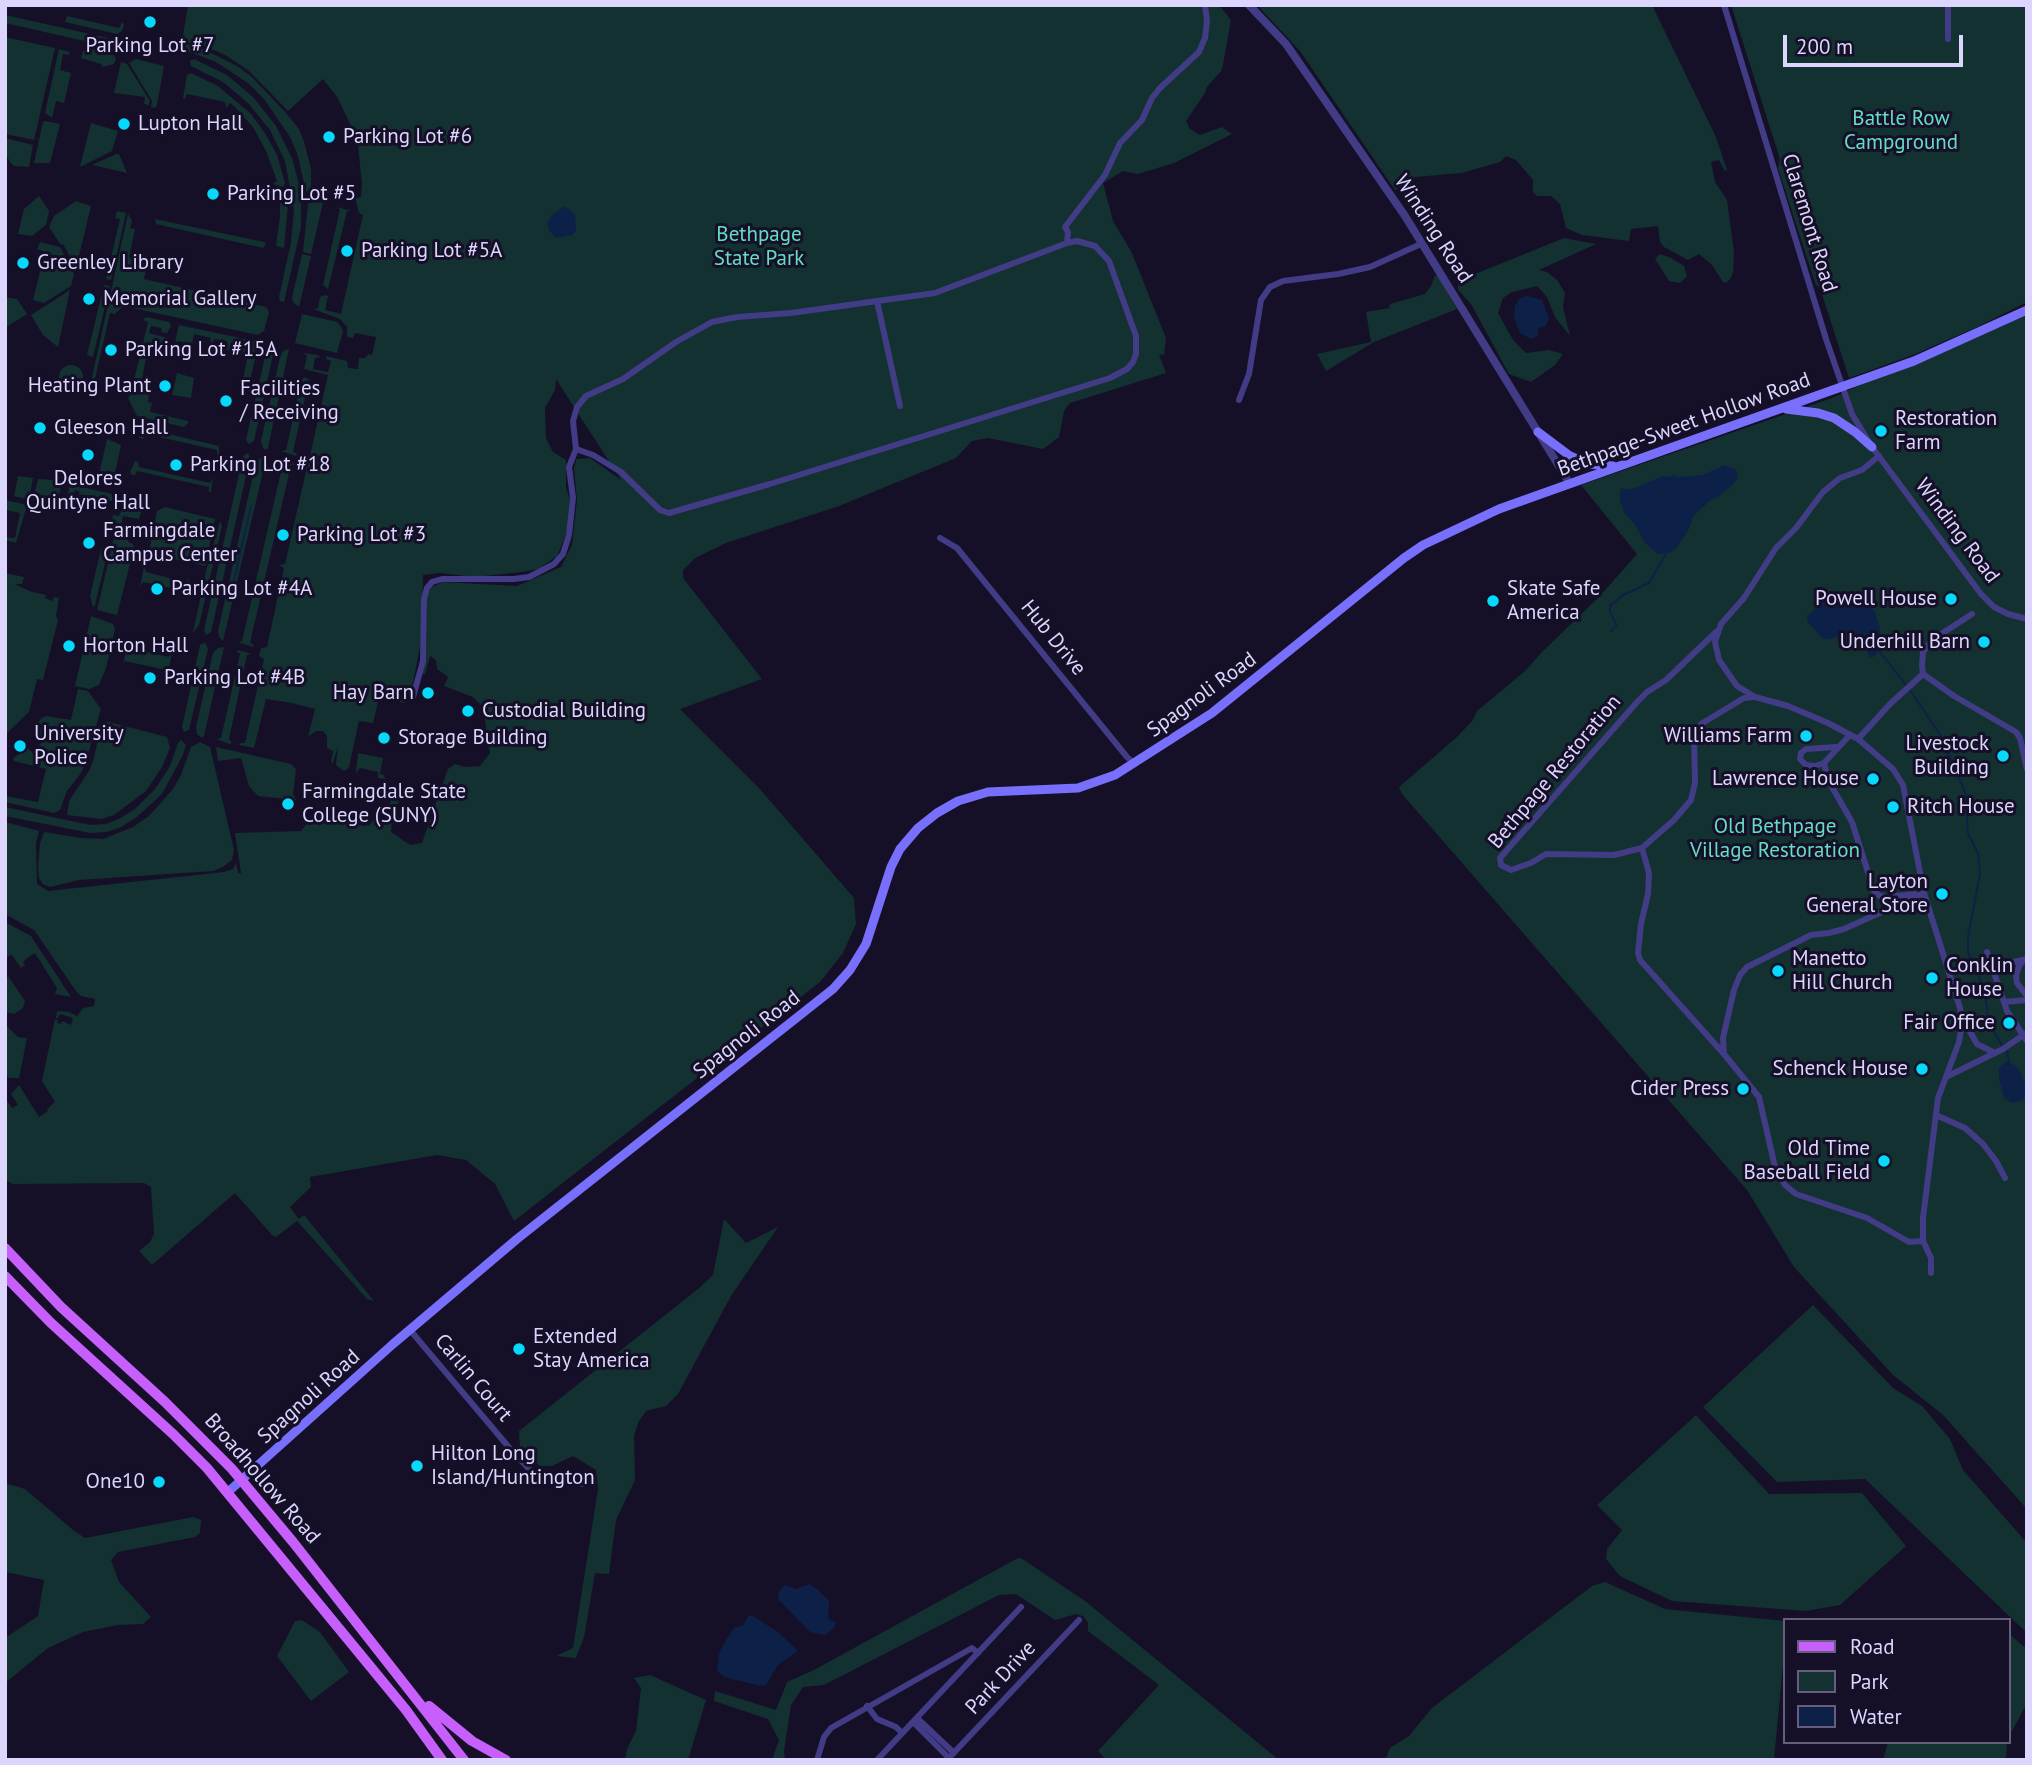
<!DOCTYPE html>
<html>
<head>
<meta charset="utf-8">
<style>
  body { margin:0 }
  #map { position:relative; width:2032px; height:1765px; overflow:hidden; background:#151027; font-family:"PT Sans",sans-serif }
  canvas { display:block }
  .frame { position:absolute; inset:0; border:7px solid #dcd6fe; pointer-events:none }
  .legend { position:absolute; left:1783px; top:1618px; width:228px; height:126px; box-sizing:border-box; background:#151027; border:2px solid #655f7d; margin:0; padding:9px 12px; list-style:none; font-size:21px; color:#dcd6fe }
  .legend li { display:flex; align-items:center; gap:14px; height:35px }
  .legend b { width:35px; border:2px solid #655f7d }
  .scale { position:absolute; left:1783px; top:35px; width:180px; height:32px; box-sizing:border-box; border:4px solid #dcd6fe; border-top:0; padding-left:9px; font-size:21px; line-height:24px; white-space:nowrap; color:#dcd6fe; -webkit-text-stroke:5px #151027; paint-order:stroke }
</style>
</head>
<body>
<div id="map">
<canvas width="2032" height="1765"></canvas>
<div class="frame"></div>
<ul class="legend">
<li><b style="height:9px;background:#c75ffc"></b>Road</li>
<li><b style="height:19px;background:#133131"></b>Park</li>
<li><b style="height:19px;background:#0d2148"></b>Water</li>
</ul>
<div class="scale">200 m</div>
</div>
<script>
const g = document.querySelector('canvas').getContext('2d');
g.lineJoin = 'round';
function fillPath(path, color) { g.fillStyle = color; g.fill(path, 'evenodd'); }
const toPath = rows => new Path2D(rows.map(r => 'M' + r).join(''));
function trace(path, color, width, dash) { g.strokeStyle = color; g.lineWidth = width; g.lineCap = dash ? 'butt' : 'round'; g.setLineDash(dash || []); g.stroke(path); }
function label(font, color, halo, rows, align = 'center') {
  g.font = font + ' "PT Sans",sans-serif'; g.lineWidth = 6; g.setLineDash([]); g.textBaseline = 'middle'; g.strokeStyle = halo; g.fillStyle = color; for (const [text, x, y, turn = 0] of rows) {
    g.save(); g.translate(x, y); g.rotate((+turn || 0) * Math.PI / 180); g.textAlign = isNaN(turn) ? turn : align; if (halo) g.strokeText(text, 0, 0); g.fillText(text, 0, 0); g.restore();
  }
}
fillPath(toPath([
  [188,5,1219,5,1231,20,1222,70,1207,87,1205,93,1186,121,1190,129,1200,135,1222,127,1232,134,1174,163,1138,174,1123,171,1103,183,1113,221,1132,253,1166,338,1164,355,1159,354,1166,373,1070,403,1064,411,1059,437,1043,449,988,438,972,441,956,458,839,506,726,543,695,558,683,570,683,578,762,679,680,709,759,788,854,898,856,924,843,953,820,982,514,1221,495,1184,466,1160,437,1155,310,1177,311,1187,290,1207,299,1219,304,1215,374,1301,367,1299,297,1221,276,1237,272,1235,235,1193,152,1265,139,1251,150,1242,154,1234,151,1187,144,1183,13,1184,5,1180,5,1098,12,1108,18,1105,11,1094,19,1085,39,1117,48,1111,47,1109,55,1102,42,1081,55,1019,58,1020,57,1023,61,1024,62,1021,71,1025,73,1018,60,1014,58,1018,56,1018,57,1011,69,1012,77,1016,83,1008,94,1006,95,999,81,996,76,991,34,930,5,914,5,822,39,831,36,843,37,884,48,891,224,872,233,869,236,863,238,873,241,873,235,833,301,831,313,816,364,826,370,825,373,820,386,823,387,819,392,822,391,832,410,845,422,843,448,769,455,764,465,767,480,766,490,753,483,707,473,697,444,686,448,677,437,669,436,660,430,656,425,674,422,675,426,656,427,596,431,588,442,582,517,586,561,567,572,545,577,500,574,469,576,459,590,458,621,480,556,379,555,390,545,408,546,438,553,452,566,460,566,488,570,499,567,532,557,556,538,569,522,572,474,577,440,573,423,575,422,636,411,693,404,703,379,698,373,723,359,721,349,767,346,770,344,771,336,765,338,746,333,763,331,762,333,751,327,748,327,736,323,731,316,731,308,737,315,709,292,703,266,699,254,748,239,745,241,743,245,743,264,659,259,656,261,648,267,647,284,568,279,565,285,564,307,467,302,465,304,456,310,456,328,375,304,369,307,356,303,353,318,355,320,357,315,358,313,369,328,372,331,361,326,359,326,356,347,361,348,368,358,369,359,358,365,358,369,354,372,355,376,337,355,333,353,338,347,337,347,327,340,319,313,309,318,308,320,297,325,295,328,296,325,310,341,314,363,215,359,213,355,198,361,197,362,184,358,145,354,132,337,97,323,79,288,111,248,70,225,55,205,46,182,41],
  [1257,5,1652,5,1716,137,1727,170,1725,171,1719,160,1711,162,1715,182,1727,200,1734,252,1733,273,1730,279,1726,283,1723,282,1712,265,1699,254,1688,260,1664,247,1660,242,1658,226,1631,229,1629,241,1582,235,1566,228,1560,204,1551,196,1537,196,1533,192,1533,180,1516,160,1506,156,1500,162,1462,173,1415,177,1395,190,1300,51],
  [1731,5,2027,5,2027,302,1979,326,1913,355,1849,378,1820,288,1816,285,1807,258,1778,168,1780,159],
  [5,15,117,40,118,45,111,47,5,23],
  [67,16,119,28,122,22,124,24,122,31,117,34,65,22],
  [5,37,55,48,34,140,5,134],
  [181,43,201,48,237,66,252,77,286,113,299,129,304,142,311,169,311,190,316,192,315,194,306,191,297,153,290,137,264,99,248,83,216,62,179,48],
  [88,48,112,54,116,58,114,64,103,67,101,64,81,58,83,51],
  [59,49,70,52,69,55,63,54,60,70,71,73,64,103,56,101,52,118,45,113],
  [136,59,164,66,157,105,155,108,151,107,152,101,129,63],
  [194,59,227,75,253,97,276,126,292,158,301,192,301,227,284,302,280,301,279,297,291,242,294,210,285,161,270,130,248,103,223,82,191,66,190,61],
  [121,62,127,64,150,101,149,105,144,104,145,97,114,93],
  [191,73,218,86,251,114,265,133,277,155,285,183,283,187,273,184,277,181,266,151,253,127,235,107,230,103,226,108,225,102,187,94,185,99,183,98,187,75],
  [45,121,60,124,50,163,34,163,43,122],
  [91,123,118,131,112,151,82,166,80,166],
  [5,138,33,145,29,167,14,166,10,162,5,153],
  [116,154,119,154,127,173,92,165],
  [277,194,287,196,288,204,284,248,276,246,280,216,280,199,275,197],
  [39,196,49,211,46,225,32,236,18,234,24,209],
  [76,201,91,206,76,268,63,244,61,245,49,227,54,216],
  [312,201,323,203,311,254,303,252,308,204],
  [336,207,352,211,347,211,328,289,323,285,340,209],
  [117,211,126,213,111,280,106,279,120,219,115,218],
  [128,214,132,221,130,228,135,229,129,258,147,264,144,279,266,307,269,312,264,331,258,335,123,306,115,314,110,313,94,383,91,382],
  [155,219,264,242,266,243,263,248,156,224],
  [1564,238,1596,244,1539,270,1547,272,1557,280,1565,293,1563,307,1570,336,1555,317,1547,297,1537,286,1512,292,1503,298,1498,313,1513,340,1526,353,1549,350,1563,354,1555,365,1531,382,1509,374,1471,304,1458,290,1458,281],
  [40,242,60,247,74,274,71,286,44,303,33,300,45,252,37,249],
  [302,254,311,256,299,307,293,302,292,298],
  [1660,254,1671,258,1684,266,1687,276,1680,283,1669,281,1655,259],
  [1435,275,1439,277,1457,309,1374,342,1326,371,1317,354,1371,342,1366,312,1389,308,1390,304,1425,294,1431,286],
  [104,285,110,286,93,357,87,355],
  [70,290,58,347,43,335,31,315],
  [5,297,17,299,27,314,5,328],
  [2027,309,2027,1509,1943,1415,1893,1375,1794,1267,1747,1190,1402,794,1399,787,1457,737,1472,721,1477,711,1525,671,1542,652,1599,597,1637,554,1581,485,1832,398],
  [302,314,337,322,341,327,343,331,337,353,295,343],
  [146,317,169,322,171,326,167,333,162,332,161,328,151,326,149,333,167,338,166,350,152,358,146,358,142,379,136,383,134,380,148,322,143,320],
  [179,325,259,342,248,389,244,383,242,384,248,355,226,350,227,341,214,339,212,346,209,346,211,338,194,334,192,344,178,341,175,358,172,356],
  [272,345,274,350,254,441,249,444,246,440,267,348],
  [289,349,268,448,266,450,263,448,261,441,280,357,283,351],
  '59 377a12 12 0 1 1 24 0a12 12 0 1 1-24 0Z',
  [177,373,194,378,191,398,172,395],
  [305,377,309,380,293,452,297,453,296,456,281,451,286,450,302,379],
  [133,391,149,395,148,402,152,403,150,412,188,421,188,423,184,427,137,416,128,398],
  [143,428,219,446,219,455,217,455,217,450,146,434,143,439,139,438,140,430],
  [107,439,121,445,112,487,97,483],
  [248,453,250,458,211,632,206,635,204,630,243,456],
  [262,457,266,459,223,641,219,637,218,631,256,462],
  [281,459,295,464,291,465,250,643,254,645,253,647,238,642,242,641,283,463,279,460],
  [135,461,138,462,139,467,210,483,213,478,211,492,209,492,209,487,137,471,135,475,132,475,130,472],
  [18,476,33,478,29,500,14,496],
  [38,479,54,480,53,483,61,485,57,505,33,500],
  [70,484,116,495,116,502,79,494,79,491,75,490,72,504,66,503],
  [128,497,144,501,139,519,123,516,121,526,112,519,113,515,119,516],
  [5,500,27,505,16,543,5,540,5,537,15,538,20,513,7,510,5,514],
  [165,507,215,519,205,566,149,553,157,511],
  [220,521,222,526,199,625,193,633,206,571],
  [116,529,124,533,123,537,129,538,128,542,133,544,134,548,117,615,97,610],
  [101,549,108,551,95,605,93,607,90,596],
  [144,567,146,572,186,582,189,577,186,595,184,596,184,591,143,582,140,587],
  [5,573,24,577,22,584,15,584,29,591,46,595,45,598,52,601,54,597,59,598,56,616,58,620,43,680,37,679,29,712,5,735],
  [91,616,113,624,115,629,106,668,99,685,89,689,75,686],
  [128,642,129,648,169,657,172,652,168,674,166,674,166,670,125,661,123,665],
  [203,643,206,644,208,649,189,730,184,732,182,727,200,645],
  [224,647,204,736,202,738,197,734,196,727,213,653,218,648],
  [238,650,252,654,247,655,229,739,232,743,230,744,216,739,221,738,240,654,237,652],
  [78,689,88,691,101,709,86,761,81,773,67,791,60,810,54,813,5,802,5,796,38,802,46,769,14,761,13,758,23,752,26,747,33,753,44,740,37,732,42,727,38,722,42,718,46,716,71,720],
  [109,722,167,737,170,748,162,767,146,791,114,815,101,819,67,815,69,801,89,771,93,761,101,728,105,723],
  [181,740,186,745,182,757,162,794,137,817,121,827,107,832,90,833,5,816,5,807,90,825,106,824,119,819,135,809,155,789,170,766,178,743],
  [200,742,210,747,234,850,232,860,223,867,213,871,79,880,50,887,43,884,39,878,38,866,40,843,44,832,81,838,103,839,133,827,149,816,173,789,181,775,191,747],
  [216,747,291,764,296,769,293,794,296,800,258,796,249,786,241,758,218,761],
  [358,753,383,758,380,774,384,775,385,779,378,778,378,772,360,768,356,773],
  [383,785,400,792,401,796,392,816,388,816,391,799,376,795,379,786],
  [5,922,31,936,71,997,55,994,57,988,35,953,26,959,23,963,25,965,21,968,12,955,6,957],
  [8,976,25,1001,23,1008,14,1014,5,1012,5,982],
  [5,1024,18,1037,27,1038,19,1078,9,1078,5,1073],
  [724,1219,746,1243,778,1227,731,1296,678,1394,666,1406,646,1411,639,1421,634,1435,635,1480,616,1520,609,1574,595,1573,584,1637,576,1658,556,1656,573,1648,598,1489,596,1470,573,1456,552,1466,540,1466,520,1450,519,1431,698,1289,713,1275],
  [1813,1305,1893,1388,1922,1406,1950,1439,1963,1470,2027,1543,2027,1633,1865,1479,1777,1482,1703,1407],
  [1696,1415,1769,1494,1862,1493,1906,1546,1840,1605,1806,1611,1672,1601,1620,1576,1606,1559,1607,1549,1622,1530,1597,1505],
  [5,1483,25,1489,73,1530,85,1538,193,1517,201,1520,200,1533,195,1537,118,1552,111,1560,119,1582,151,1617,143,1624,118,1625,83,1632,48,1648,5,1683,5,1638,38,1616,44,1580,5,1572],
  [1018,1558,1021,1558,1085,1601,1279,1760,1107,1760,1098,1751,1159,1685,1088,1631,1088,1623,1083,1616,1076,1614,1055,1620,1016,1594,999,1595,824,1685,803,1687,791,1705,784,1751,785,1760,772,1760,779,1740,768,1719,714,1701,715,1691,776,1710,787,1682,814,1670],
  [1605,1582,1665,1609,1785,1621,1785,1643,1774,1760,1385,1760,1390,1748,1409,1736,1432,1708,1592,1586],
  [302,1620,320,1632,349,1672,311,1701,277,1656,295,1621],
  [2009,1634,2027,1649,2027,1703,2009,1737],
  [650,1675,706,1700,688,1760,625,1760,627,1749,636,1731,641,1688,634,1678],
  [1888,1742,2007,1742,2006,1760,1883,1760]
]), '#133131');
fillPath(toPath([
  [565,206,575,215,576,231,572,235,556,238,549,230,547,223,551,216],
  [1527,296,1542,300,1549,318,1546,326,1538,328,1538,336,1531,339,1520,333,1514,318,1515,306,1519,299],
  [1724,465,1736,469,1738,478,1733,485,1718,497,1711,500,1694,515,1688,531,1676,549,1669,553,1658,554,1645,543,1634,523,1625,514,1620,501,1620,490,1623,488,1626,490,1635,488,1663,476,1671,477,1673,474,1678,477,1703,475],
  [1850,593,1865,599,1875,612,1879,625,1882,645,1875,656,1870,658,1863,642,1851,634,1830,639,1823,639,1807,621,1807,616,1824,601,1837,600],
  [2006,1062,2015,1065,2021,1073,2026,1086,2026,1095,2023,1100,2012,1103,2004,1098,1999,1079,1999,1067],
  [809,1584,817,1589,829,1601,828,1618,836,1623,834,1628,825,1635,810,1632,779,1600,778,1593,785,1585,796,1589],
  [749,1615,755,1617,779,1633,798,1651,778,1665,766,1685,761,1686,724,1677,717,1671,719,1654,726,1640,734,1628,743,1625]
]), '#0d2148');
trace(toPath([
  [231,594,251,506],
  [1611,631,1617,626,1610,612,1610,606,1623,595,1649,583,1666,554],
  [1879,651,1907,686],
  [1910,690,1941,736,1965,792,1968,833,1978,854,1980,874,1968,937,1968,952,1980,979,1987,1006,1988,1022,2003,1047],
  [2007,1051,2009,1063]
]), '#0d2148', 2);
trace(toPath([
  [1724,5,1826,339,1852,414,1872,447,1981,594,1994,607,2008,614,2027,619],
  [1948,5,1948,39],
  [1077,241,1095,246,1109,261,1136,336,1136,354,1133,362,1127,369,1110,378,770,484,669,513,660,510,621,472,593,455,576,449,573,421,577,407,586,396,623,379,676,342,712,322,737,317,791,313,935,293,1067,243,1077,241],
  [1067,243,1068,232,1065,227,1105,175,1120,143,1142,120,1152,98,1160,88,1199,52,1205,38,1207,21,1205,5],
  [877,301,900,406],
  [1239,400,1249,374,1261,300,1270,287,1283,281,1338,274,1370,267,1423,243],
  [1879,456,1862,470,1840,478,1823,492,1796,528,1776,548,1744,598,1721,624,1715,642,1719,660,1737,686,1755,697,1788,706,1828,723,1858,739,1893,769,1903,785,1924,893,1960,1008,1962,1023,1959,1042,1938,1098,1923,1218,1923,1241,1931,1258,1931,1273],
  [940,538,957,548,1127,757,1135,764],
  [1716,632,1666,680,1647,692,1638,701,1500,858,1501,865,1511,870,1531,863,1546,854,1614,855,1642,848,1674,820,1691,800,1695,783,1694,736,1701,724,1744,698,1753,697],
  [1923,674,1954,696,2016,732,2020,738,2027,769],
  [413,697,423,661,424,599,427,588,432,582,442,579,514,579,529,577,554,564,563,554,569,535,573,498,569,467,576,449],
  [1858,739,1890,704,1923,674,1922,666,1923,652,1932,640,1972,614],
  [1836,747,1806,749,1801,753,1800,759,1806,765,1815,766,1824,763,1849,736],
  [1824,763,1828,780,1852,822,1874,891,1880,896,1886,897,1915,894],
  [1642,848,1649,873,1648,894,1641,924,1638,953,1640,960,1723,1053],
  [1987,952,2007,1011,2027,1041],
  [2027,959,2023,960,2019,966,2016,976,2017,983,2027,996],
  [1993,966,2023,960],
  [2004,1002,2027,1000],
  [1964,1021,1977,1044,1995,1053],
  [1946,1077,2003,1049,2025,1034],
  [1936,1115,1965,1128,1983,1144,1996,1161,2005,1178],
  [1923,1241,1909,1242,1867,1218,1796,1194,1785,1185,1775,1167,1759,1097,1724,1054,1723,1038,1734,990,1740,975,1747,967,1811,935,1829,933,1844,929,1924,893],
  [410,1330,512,1451,530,1470,549,1479,583,1484],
  [867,1706,877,1719,896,1727,902,1733],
  [917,1718,954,1753],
  [913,1722,949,1758],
  [817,1760,824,1737,831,1728,972,1648,978,1653],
  [877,1760,1021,1607],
  [947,1760,1079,1620]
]), '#413c85', 6);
trace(toPath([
  [1249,5,1286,44,1405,216,1570,484]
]), '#413c85', 8);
trace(toPath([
  [1786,409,1818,413,1834,418,1855,432,1872,447],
  [1538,432,1570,456,1589,464,1613,466],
  [228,1492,393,1344,517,1239,833,989,850,970,866,944,891,867,900,849,918,828,937,813,958,801,988,792,1078,788,1115,775,1212,713,1404,558,1423,545,1499,509,1914,361,2027,310]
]), '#786ffc', 9);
trace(toPath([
  [5,1248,61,1307,165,1402,232,1469,293,1542,464,1760],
  [5,1276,51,1323,173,1434,207,1468,406,1710,442,1760],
  [429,1706,472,1741,506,1760]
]), '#c75ffc', 10);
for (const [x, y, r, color] of [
  [150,22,7,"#06d9fb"],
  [124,124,7,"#06d9fb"],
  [329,137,7,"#06d9fb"],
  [213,194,7,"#06d9fb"],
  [347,251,7,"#06d9fb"],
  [23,263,7,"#06d9fb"],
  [89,299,7,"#06d9fb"],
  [111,350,7,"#06d9fb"],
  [165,386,7,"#06d9fb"],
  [226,401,7,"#06d9fb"],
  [40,428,7,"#06d9fb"],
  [1881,431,7,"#06d9fb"],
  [88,455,7,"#06d9fb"],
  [176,465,7,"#06d9fb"],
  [283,535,7,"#06d9fb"],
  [89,543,7,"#06d9fb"],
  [157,589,7,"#06d9fb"],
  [1951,599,7,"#06d9fb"],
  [1493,601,7,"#06d9fb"],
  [1984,642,7,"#06d9fb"],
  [69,646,7,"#06d9fb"],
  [150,678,7,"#06d9fb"],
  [428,693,7,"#06d9fb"],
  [468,711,7,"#06d9fb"],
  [1806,736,7,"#06d9fb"],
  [384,738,7,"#06d9fb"],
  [20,746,7,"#06d9fb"],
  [2003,756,7,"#06d9fb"],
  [1873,779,7,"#06d9fb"],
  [288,804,7,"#06d9fb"],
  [1893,807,7,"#06d9fb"],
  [1942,894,7,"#06d9fb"],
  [1778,971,7,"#06d9fb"],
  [1932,978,7,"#06d9fb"],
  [2009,1023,7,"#06d9fb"],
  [1922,1069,7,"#06d9fb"],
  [1743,1089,7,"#06d9fb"],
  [1884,1161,7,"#06d9fb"],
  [519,1349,7,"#06d9fb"],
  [417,1466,7,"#06d9fb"],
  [159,1482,7,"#06d9fb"]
]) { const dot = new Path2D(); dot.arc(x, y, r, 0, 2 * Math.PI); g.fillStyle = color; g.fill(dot); trace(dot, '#151027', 2.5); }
label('21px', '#dcd6fe', '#151027', [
  ["Parking Lot #7",150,46,"center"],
  ["Lupton Hall",138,124],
  ["Parking Lot #6",343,137],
  ["Parking Lot #5",227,194],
  ["Parking Lot #5A",361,251],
  ["Greenley Library",37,263],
  ["Memorial Gallery",103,299],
  ["Parking Lot #15A",125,350],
  ["Heating Plant",151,386,"right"],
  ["Facilities",240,389],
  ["/ Receiving",240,413],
  ["Restoration",1895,419],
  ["Farm",1895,443],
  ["Gleeson Hall",54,428],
  ["Parking Lot #18",190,465],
  ["Delores",88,479,"center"],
  ["Quintyne Hall",88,503,"center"],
  ["Farmingdale",103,531],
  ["Campus Center",103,555],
  ["Parking Lot #3",297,535],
  ["Parking Lot #4A",171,589],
  ["Skate Safe",1507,589],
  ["America",1507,613],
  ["Powell House",1937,599,"right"],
  ["Underhill Barn",1970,642,"right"],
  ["Horton Hall",83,646],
  ["Parking Lot #4B",164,678],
  ["Hay Barn",414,693,"right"],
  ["Custodial Building",482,711],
  ["University",34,734],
  ["Police",34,758],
  ["Williams Farm",1792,736,"right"],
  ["Storage Building",398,738],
  ["Livestock",1989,744,"right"],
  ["Building",1989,768,"right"],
  ["Lawrence House",1859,779,"right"],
  ["Farmingdale State",302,792],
  ["College (SUNY)",302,816],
  ["Ritch House",1907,807],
  ["Layton",1928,882,"right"],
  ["General Store",1928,906,"right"],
  ["Manetto",1792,959],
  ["Hill Church",1792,983],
  ["Conklin",1946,966],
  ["House",1946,990],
  ["Fair Office",1995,1023,"right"],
  ["Schenck House",1908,1069,"right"],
  ["Cider Press",1729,1089,"right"],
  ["Old Time",1870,1149,"right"],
  ["Baseball Field",1870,1173,"right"],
  ["Extended",533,1337],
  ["Stay America",533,1361],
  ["Hilton Long",431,1454],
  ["Island/Huntington",431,1478],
  ["One10",145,1482,"right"]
], 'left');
label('21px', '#63dec4', '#151027', [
  ["Battle Row",1901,119],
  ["Campground",1901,143],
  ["Bethpage",759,235],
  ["State Park",759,259],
  ["Old Bethpage",1775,827],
  ["Village Restoration",1775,851]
]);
label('21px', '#dcd6fe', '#151027', [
  ["Claremont Road",1809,223,73],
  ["Winding Road",1433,229,57],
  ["Bethpage-Sweet Hollow Road",1684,425,-20],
  ["Winding Road",1957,531,53],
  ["Hub Drive",1053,638,51],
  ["Spagnoli Road",1202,695,-36],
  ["Bethpage Restoration",1555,772,-50],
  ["Spagnoli Road",747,1035,-38],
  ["Carlin Court",473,1378,50],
  ["Spagnoli Road",309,1397,-42],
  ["Broadhollow Road",262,1479,49],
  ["Park Drive",1001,1678,-47]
]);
</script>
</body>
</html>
